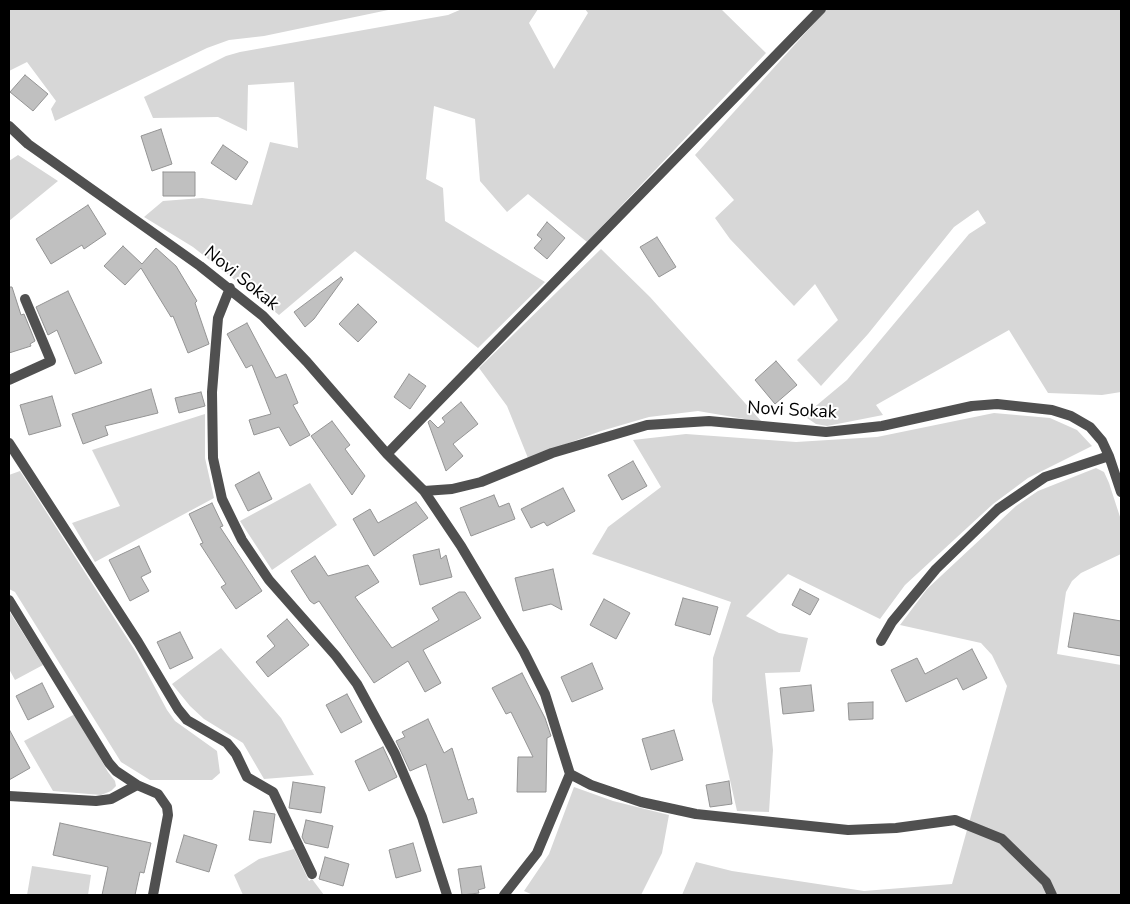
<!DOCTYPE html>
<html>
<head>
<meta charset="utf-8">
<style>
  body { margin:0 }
  #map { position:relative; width:1130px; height:904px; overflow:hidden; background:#fff; font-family:"Nunito Sans",sans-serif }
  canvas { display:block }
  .frame { position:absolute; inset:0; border:10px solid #000; pointer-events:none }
</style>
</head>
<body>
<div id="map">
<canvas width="1130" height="904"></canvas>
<div class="frame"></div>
</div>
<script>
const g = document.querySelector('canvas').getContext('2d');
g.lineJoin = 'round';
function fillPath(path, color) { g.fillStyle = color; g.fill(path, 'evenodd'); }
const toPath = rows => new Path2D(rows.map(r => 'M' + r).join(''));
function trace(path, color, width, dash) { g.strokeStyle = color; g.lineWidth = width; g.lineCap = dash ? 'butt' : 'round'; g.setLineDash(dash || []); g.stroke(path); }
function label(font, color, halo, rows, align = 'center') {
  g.font = font + ' "Nunito Sans",sans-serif'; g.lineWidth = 4; g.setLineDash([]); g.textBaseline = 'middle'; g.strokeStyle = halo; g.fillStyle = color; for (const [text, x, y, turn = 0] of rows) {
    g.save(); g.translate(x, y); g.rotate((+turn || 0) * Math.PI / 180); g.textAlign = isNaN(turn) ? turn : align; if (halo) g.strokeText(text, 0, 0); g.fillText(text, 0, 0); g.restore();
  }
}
fillPath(toPath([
  [9,9,393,9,264,36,229,40,207,48,55,121,51,109,56,101,27,62,9,71],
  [462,9,538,9,529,23,554,69,588,13,585,9,721,9,766,53,587,242,528,194,507,212,480,181,475,119,434,106,426,179,443,188,445,221,545,282,478,348,355,251,279,315,193,247,144,217,163,201,202,198,252,205,270,142,298,148,294,82,248,85,247,131,218,117,153,118,144,97,226,56,240,52,448,15],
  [827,9,1121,9,1121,392,1102,395,1048,393,1009,330,876,405,883,415,827,426,816,424,807,418,811,410,847,380,969,234,986,223,978,210,954,227,868,334,821,386,797,360,838,320,815,284,794,306,730,239,715,218,734,200,695,155],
  [18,155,58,181,9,221,9,161],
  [601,249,650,297,762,422,698,411,649,417,601,431,528,458,507,406,479,368],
  [994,413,1050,418,1077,430,1092,446,1028,478,993,504,905,585,880,619,788,574,746,616,779,633,808,638,800,672,765,673,773,750,769,812,737,811,712,701,713,658,731,602,592,554,608,527,661,487,633,440,686,434,796,442,877,437],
  [205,414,205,458,214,498,95,562,72,523,120,506,92,450],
  [1096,468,1104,472,1109,483,1121,520,1121,554,1081,573,1072,581,1066,592,1057,654,1121,665,1121,895,682,895,696,862,732,871,864,891,952,884,1007,686,992,655,981,643,900,625,927,589,1016,506,1038,491],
  [20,471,136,652,167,710,175,721,217,751,220,773,212,780,150,780,121,762,15,592,9,589,9,475],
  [310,483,337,525,272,570,240,521],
  [9,611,43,665,15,680,9,669],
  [221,648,281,718,314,775,264,779,243,743,204,719,190,706,172,684],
  [75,714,108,772,115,781,116,786,111,791,101,795,53,791,24,741],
  [574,787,613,801,669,815,662,853,641,895,533,895,524,891,549,854],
  [294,849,309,881,312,879,324,895,243,895,234,875,259,859],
  [32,866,91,875,88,895,27,895]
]), '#d7d7d7');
const building = toPath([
  [25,75,48,94,33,111,10,92,25,75],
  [161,129,172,164,152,171,141,136,161,129],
  [223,145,248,162,236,180,211,163,223,145],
  [163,172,195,172,195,196,163,196,163,172],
  [88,205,106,234,84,249,82,245,51,264,36,239,88,205],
  [547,222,565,238,547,259,534,248,542,239,537,235,547,222],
  [657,237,676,267,659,277,640,247,657,237],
  [123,246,142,264,156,248,176,266,197,301,195,303,209,344,188,353,173,316,171,317,141,268,125,285,104,266,123,246],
  [341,277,343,279,314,319,305,327,294,312,341,277],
  [9,287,12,287,21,315,24,314,35,341,30,344,31,346,9,353,9,287],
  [68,291,102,363,75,374,57,330,48,335,36,307,68,291],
  [358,304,377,322,358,342,339,324,358,304],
  [247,323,276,378,286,374,298,403,293,405,310,435,290,446,279,427,254,435,249,420,271,414,252,365,246,368,227,334,247,323],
  [776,361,797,385,775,404,755,380,776,361],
  [409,374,426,386,410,409,394,397,409,374],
  [151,389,158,413,105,426,108,435,83,444,72,414,151,389],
  [201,392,205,406,179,413,175,398,201,392],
  [52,396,61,426,29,435,20,405,52,396],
  [461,402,478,424,453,444,463,456,446,471,428,422,430,420,438,428,445,422,442,418,461,402],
  [332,421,350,445,345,449,365,476,352,495,311,436,332,421],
  [633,461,647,486,622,500,608,475,633,461],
  [259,472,272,499,248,511,235,485,259,472],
  [563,488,575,511,547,526,544,522,531,528,521,509,563,488],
  [494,495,499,507,509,503,515,519,471,536,460,508,494,495],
  [416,502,428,518,374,556,353,519,370,509,378,523,416,502],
  [212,503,223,526,220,527,262,591,236,609,221,587,226,584,200,544,203,543,189,514,212,503],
  [139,546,151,572,141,577,149,591,130,601,109,560,139,546],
  [439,549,441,559,446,555,452,577,420,585,413,555,439,549],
  [315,556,328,576,368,565,379,582,355,597,392,648,439,620,432,608,459,592,465,592,481,618,423,650,441,683,425,692,408,661,374,683,319,601,314,604,310,601,291,571,315,556],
  [553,569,562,610,551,604,523,611,515,578,553,569],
  [800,589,819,599,810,615,792,605,800,589],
  [683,598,718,607,710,635,675,625,683,598],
  [604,599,630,613,616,639,590,625,604,599],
  [1074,613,1121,621,1121,656,1068,647,1074,613],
  [287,619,309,645,268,677,256,662,275,646,267,636,287,619],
  [180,632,193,658,170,669,157,642,180,632],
  [972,649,987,678,963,690,957,678,906,702,891,670,917,658,925,674,972,649],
  [592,663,603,689,572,702,561,677,592,663],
  [522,673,545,718,551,736,547,738,546,792,517,792,518,757,533,757,511,712,506,714,492,688,522,673],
  [42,683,54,707,28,720,16,696,42,683],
  [811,685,814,711,783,714,780,688,811,685],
  [347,694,362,722,341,733,326,705,347,694],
  [873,702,873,719,849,720,848,703,873,702],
  [428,719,444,753,452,748,468,800,473,798,477,813,443,823,426,764,410,771,396,741,405,737,402,732,428,719],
  [9,729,30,768,9,780,9,729],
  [674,730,683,760,651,770,642,739,674,730],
  [383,747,397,777,369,791,355,761,383,747],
  [729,781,732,804,710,807,706,785,729,781],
  [293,782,325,787,321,813,289,808,293,782],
  [254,811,275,814,271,843,249,840,254,811],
  [306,820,333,826,328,848,305,843,302,837,306,820],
  [60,823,151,843,144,873,140,872,135,895,102,895,108,867,53,855,60,823],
  [184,835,217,845,209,872,176,862,184,835],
  [413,843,421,871,396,878,389,850,413,843],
  [325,857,349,864,343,886,319,879,325,857],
  [481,866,485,888,478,890,479,893,462,895,458,869,481,866]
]);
fillPath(building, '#c0c0c0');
trace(building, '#949494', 1);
trace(toPath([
  [9,126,28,144,200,266,263,316,307,362,387,454,424,491,461,546,524,652,545,694,570,774,537,853,504,895],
  [230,288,218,318,212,392,213,458,222,499,242,540,269,580,336,656,357,684,395,754,422,817,447,895],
  [9,380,51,361,25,299],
  [9,443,138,642,178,709,187,720,227,743,236,754,247,777,273,792,312,874],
  [387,454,821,9],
  [424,491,452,489,481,482,552,453,647,425,709,421,826,432,882,426,972,406,997,404,1052,410,1071,416,1090,427,1102,441,1109,456,1121,492],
  [9,600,109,763,116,771,137,785,158,794,167,807,168,815,153,895],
  [881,641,892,622,936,569,998,509,1045,477,1109,456],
  [570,774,591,785,641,802,696,814,848,830,896,828,955,820,1002,839,1046,882,1052,895],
  [9,796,96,801,111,799,137,785]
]), '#505050', 10);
label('18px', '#000', '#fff', [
  ["Novi Sokak",241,279,39],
  ["Novi Sokak",792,411,3]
]);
</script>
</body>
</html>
